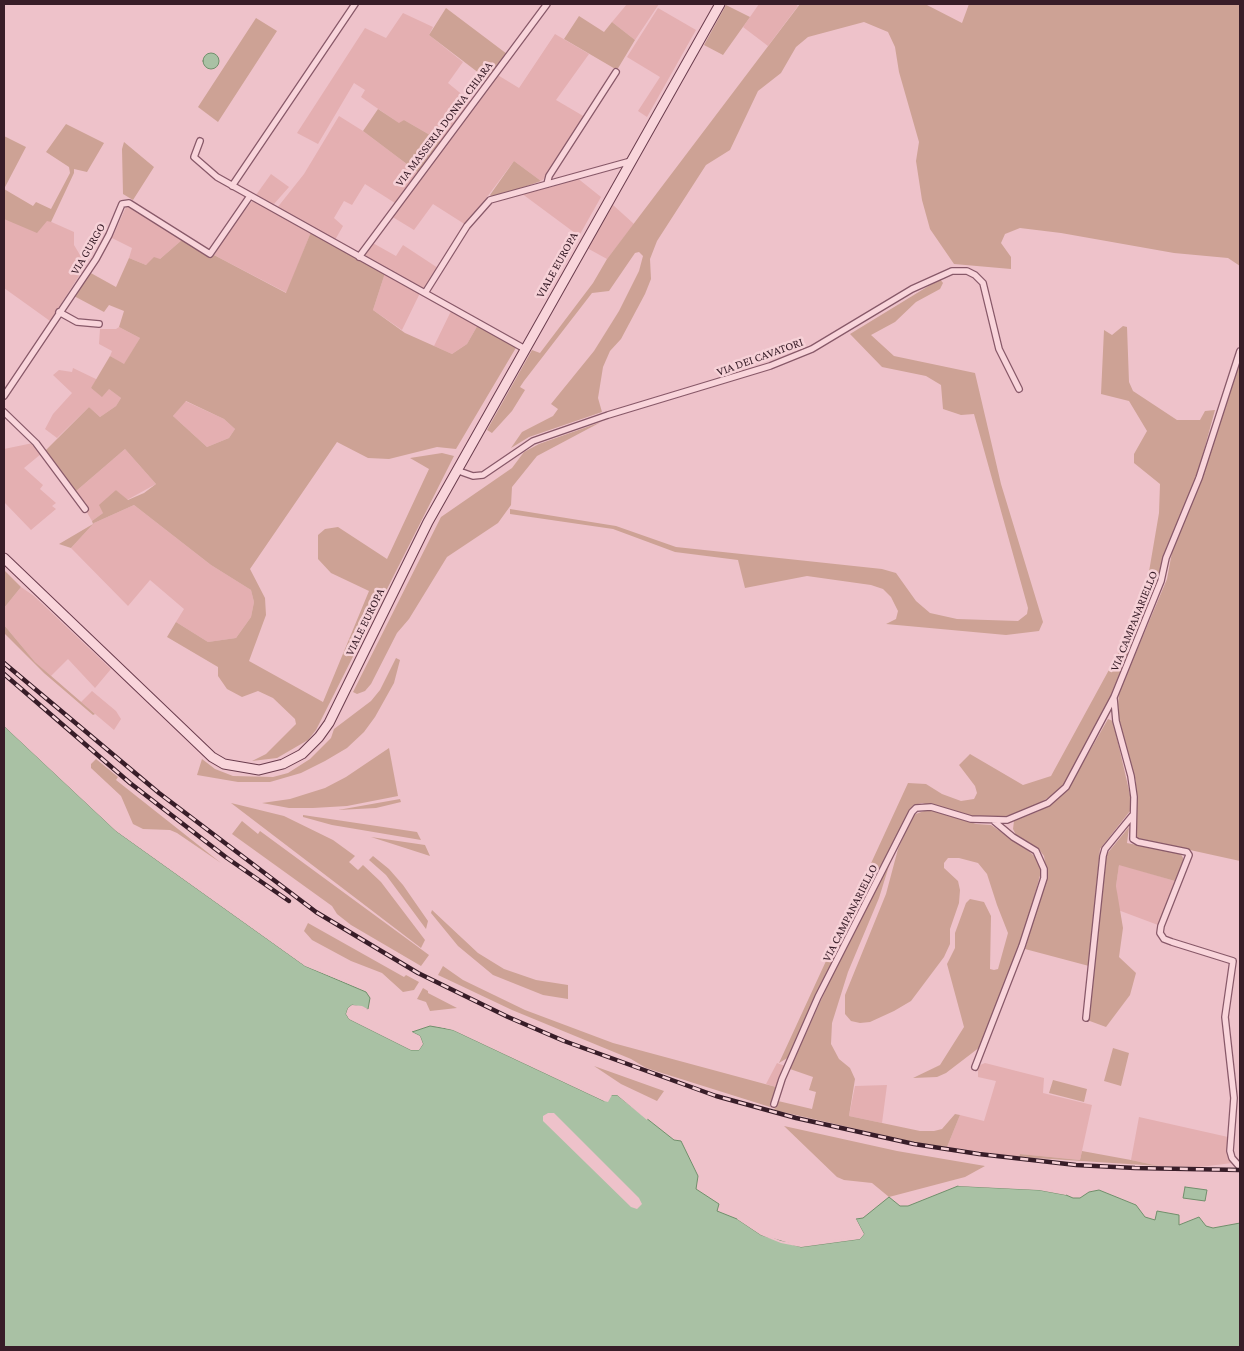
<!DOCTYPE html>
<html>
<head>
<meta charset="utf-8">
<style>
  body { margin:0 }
  #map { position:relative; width:1244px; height:1351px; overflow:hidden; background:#eec2ca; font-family:"Crimson Pro",serif }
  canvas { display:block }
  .frame { position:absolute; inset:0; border:5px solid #381d28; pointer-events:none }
</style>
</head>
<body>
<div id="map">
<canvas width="1244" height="1351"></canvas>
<div class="frame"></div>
</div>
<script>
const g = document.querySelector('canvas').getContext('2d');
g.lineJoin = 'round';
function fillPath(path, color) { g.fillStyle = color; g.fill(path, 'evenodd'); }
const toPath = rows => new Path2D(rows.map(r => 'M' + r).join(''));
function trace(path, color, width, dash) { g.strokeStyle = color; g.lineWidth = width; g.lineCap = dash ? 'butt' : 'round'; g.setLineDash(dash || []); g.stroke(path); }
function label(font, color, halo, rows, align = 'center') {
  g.font = font + ' "Crimson Pro",serif'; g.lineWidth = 5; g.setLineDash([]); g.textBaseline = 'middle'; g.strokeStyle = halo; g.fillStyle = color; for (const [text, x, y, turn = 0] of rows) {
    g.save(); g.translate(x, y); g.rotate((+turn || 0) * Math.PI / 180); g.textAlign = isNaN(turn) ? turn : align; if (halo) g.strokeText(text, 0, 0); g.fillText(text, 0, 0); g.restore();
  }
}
fillPath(toPath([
  [627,4,659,4,635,40,612,22],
  [759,4,795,4,798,6,768,46,743,27],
  [658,8,696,30,647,117,638,111,660,77,627,57],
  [403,13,433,27,429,35,463,62,448,83,470,101,442,142,404,120,400,124,361,97,365,90,354,83,318,144,297,133,365,28,386,38],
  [555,34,589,54,556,100,585,117,544,179,541,181,514,161,466,225,433,204,414,230,391,216,496,74,519,88],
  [339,116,363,131,420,174,395,203,365,184,352,205,344,201,334,218,343,226,335,240,277,208,304,174],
  [271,174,289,187,274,204,268,203,256,195],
  [576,177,601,197,579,236,521,193],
  [253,200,311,232,287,293,214,255,221,240],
  [130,205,183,239,160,259,146,265,129,258,132,248,112,238,126,207],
  [613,205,634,224,607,259,587,248],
  [4,219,47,220,74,232,74,245,86,265,50,321,4,288],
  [371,242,396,256,403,245,438,268,426,288,422,290,362,255],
  [385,273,420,293,402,330,373,310],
  [452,309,479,323,467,344,452,354,434,346],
  [119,327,140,338,124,365,110,356,112,351,99,344,100,329,116,329],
  [73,368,98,380,91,388,102,396,108,388,121,398,116,406,100,417,89,407,57,438,45,429,53,414,72,393,53,375,59,370,72,372],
  [185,401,224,419,235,429,229,438,207,447,173,416],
  [33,443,41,454,24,468,43,485,40,489,56,503,52,506,56,509,31,530,4,502,4,449],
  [125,449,156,484,127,500,116,490,103,513,92,521,75,492],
  [134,505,211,565,251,590,254,602,251,617,236,638,208,642,176,622,184,609,150,580,128,606,71,548,94,523],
  [21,587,34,596,111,669,95,688,68,659,51,676,35,662,4,625,4,608],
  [92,691,116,711,121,719,114,730,81,702],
  [1119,864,1175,881,1158,925,1118,910,1116,886],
  [777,1063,785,1066,776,1087,766,1084],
  [985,1063,1044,1078,1043,1093,1092,1105,1080,1160,1020,1154,1019,1157,947,1147,960,1115,984,1121,996,1081,978,1077,978,1069,980,1065],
  [887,1085,882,1123,849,1116,855,1086],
  [1139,1117,1228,1137,1228,1156,1232,1163,1200,1167,1159,1166,1131,1160]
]), '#e4afb1');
fillPath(toPath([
  [800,4,925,4,962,23,969,4,1240,4,1240,266,1228,258,1174,253,1061,233,1020,228,1005,234,1001,243,1011,257,1011,269,954,264,930,229,922,200,916,161,919,142,899,72,895,47,888,32,864,22,808,37,796,47,781,73,758,91,730,150,706,165,657,241,650,259,651,279,645,294,621,339,610,351,603,367,598,398,602,412,529,437,511,448,522,432,553,416,558,409,551,404,594,351,619,311,639,271,643,256,639,252,635,253,609,291,592,293,524,381,520,387,525,390,512,411,492,433,487,430,532,350,540,353,593,283,607,259],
  [726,5,750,17,723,55,704,45],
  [446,8,507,54,488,80,429,35],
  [579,16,604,32,612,22,635,40,617,70,564,39],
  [256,18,277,31,218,122,198,107],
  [378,109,399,123,404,120,442,142,420,174,363,131],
  [66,124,104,143,87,172,74,169,74,173,51,222,47,221,37,233,4,219,4,136,26,147,4,189,33,206,36,202,51,209,70,173,69,167,46,152],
  [124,142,154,167,133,200,123,194,122,149],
  [514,161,541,181,493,198,490,195],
  [311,232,385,273,373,310,405,333,452,354,467,344,479,323,517,346,456,449,437,447,389,459,368,458,337,442,250,569,265,598,266,615,249,661,323,702,369,591,331,573,318,559,318,535,325,529,338,527,387,559,429,469,410,458,442,453,454,456,316,730,308,740,277,758,252,761,266,754,296,724,295,719,273,698,258,691,242,697,227,689,218,676,218,667,167,637,176,622,208,642,236,638,251,617,254,602,251,590,211,565,134,505,94,523,71,548,59,544,93,524,92,521,103,513,99,505,116,490,128,500,144,493,156,484,125,449,75,492,44,452,89,407,100,417,116,406,121,398,109,389,102,397,91,388,110,356,124,364,140,338,119,327,124,311,109,305,104,312,74,296,89,272,116,287,129,258,146,265,154,257,160,259,183,239,211,257,214,255,286,293],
  [186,401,224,419,235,429,229,438,207,447,173,416],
  [940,279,943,283,940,289,916,302,895,322,871,335,894,356,975,373,1001,484,1043,622,1039,631,1006,635,886,624,896,619,898,611,891,597,883,589,871,585,807,576,745,588,738,560,675,552,613,529,510,514,510,509,616,526,676,547,882,569,896,573,916,601,930,613,957,619,1018,621,1027,614,1028,608,974,414,961,415,943,409,941,385,926,376,882,367,850,334],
  [1123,326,1127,327,1129,382,1133,391,1177,420,1200,420,1205,411,1215,410,1197,476,1165,554,1158,578,1138,625,1135,627,1132,626,1145,595,1159,513,1160,484,1134,463,1134,454,1147,431,1129,401,1101,394,1104,330,1112,335],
  [1240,358,1240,861,1140,839,1136,836,1134,829,1136,782,1119,719,1118,705,1119,693,1167,579,1173,547,1200,484],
  [601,422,537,456,512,487,511,505,498,523,447,557,409,619,397,633,371,684,365,691,357,694,353,692,441,517,512,468,524,452,539,444],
  [4,570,21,587,4,608],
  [4,625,35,662,95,714,93,715,44,673,4,633],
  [1128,635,1132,638,1132,643,1107,705,1073,771,1060,790,1040,803,1011,815,991,819,973,817,922,803,914,805,910,809,789,1057,779,1063,908,783,926,784,942,794,961,801,974,799,977,793,975,786,959,765,970,754,1023,785,1051,776],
  [396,658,400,660,394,683,375,717,364,732,347,748,325,761,301,773,270,782,238,782,197,775,202,759,215,769,233,776,273,777,288,773,310,759,331,738,334,729,371,701,380,690],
  [1108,719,1113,721,1131,799,1130,811,1100,849,1089,966,1025,949,1047,875,1044,856,1038,848,1016,835,1013,829,1014,821,1039,811,1068,789],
  [389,748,398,796,347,806,313,808,289,808,262,803,290,799,325,788,346,777],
  [96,759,118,777,116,780,221,863,177,833,170,830,143,829,133,824,121,796,91,768,91,764],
  [400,799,401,802,376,808,338,810],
  [231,803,284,816,333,840,355,856,349,862,358,870,363,865,381,882,425,940,421,948],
  [927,810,936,810,976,824,991,825,1026,849,1038,859,1042,868,1028,921,980,1047,946,1073,937,1077,913,1078,940,1065,964,1027,947,964,955,948,955,933,966,903,970,899,984,902,991,916,990,969,994,970,998,969,1008,933,997,905,987,874,978,863,959,858,948,858,944,863,944,868,958,881,960,890,959,903,950,929,950,944,944,957,911,1001,894,1011,870,1022,860,1023,851,1021,845,1014,845,995,886,894,898,849,913,815],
  [303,815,417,832,421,840,332,825,303,817],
  [242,821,258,834,260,831,429,955,421,966,351,925,337,914,332,906,232,834],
  [1129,827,1127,843,1181,854,1184,860,1175,881,1119,865,1116,886,1123,928,1119,957,1136,973,1130,995,1106,1027,1087,1020,1095,960,1098,914,1106,855],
  [371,837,425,845,430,856],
  [373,856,389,869,403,885,428,921,426,929,386,875,369,860],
  [892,856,879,898,848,972,832,1023,831,1044,839,1059,850,1068,855,1079,849,1116,920,1131,934,1131,942,1129,955,1114,960,1115,947,1147,918,1143,774,1110,778,1101,812,1109,816,1092,809,1090,813,1077,790,1069,845,947],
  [432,910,478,953,504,969,536,980,568,985,568,999,543,995,493,975,458,946,431,913],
  [308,923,404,977,406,975,419,982,414,990,403,992,382,973,351,961,312,940,304,931],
  [443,966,463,980,525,1010,613,1043,776,1087,770,1107,646,1068,631,1059,512,1010,455,983,438,975],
  [423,988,428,991,428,993,457,1008,430,1011,426,1002,417,999],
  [1113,1048,1129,1053,1121,1086,1104,1081],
  [594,1066,664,1091,657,1101,621,1084],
  [1053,1080,1087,1089,1084,1102,1049,1093],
  [784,1126,897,1151,985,1166,965,1177,889,1197,872,1183,844,1180,837,1177],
  [1082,1151,1131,1160,1159,1166,1019,1157,1020,1154,1080,1160]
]), '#cda295');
const water = toPath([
  '203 61a8 8 0 1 1 16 0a8 8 0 1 1-16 0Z',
  [4,726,116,831,305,966,366,992,370,998,368,1009,352,1005,348,1008,346,1014,349,1019,411,1050,419,1050,423,1044,420,1036,412,1032,430,1026,453,1030,604,1101,612,1095,617,1095,674,1140,681,1141,698,1176,696,1189,719,1204,717,1211,737,1219,761,1235,801,1247,860,1239,864,1234,856,1219,863,1218,889,1197,900,1206,908,1206,958,1186,1039,1190,1066,1195,1073,1198,1080,1198,1089,1192,1099,1190,1136,1205,1145,1217,1155,1220,1157,1211,1179,1215,1179,1225,1199,1217,1206,1226,1213,1228,1240,1223,1240,1347,4,1347,4,726],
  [1185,1187,1207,1190,1205,1201,1183,1198,1185,1187]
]);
fillPath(water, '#a9c1a4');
trace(water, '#708f6b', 1);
fillPath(toPath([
  [4,724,118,829,306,963,355,983,369,992,305,966,116,831,4,726],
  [352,1005,362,1006,370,1010,352,1007,349,1014,351,1017,411,1047,418,1047,420,1044,418,1038,410,1034,410,1031,420,1036,423,1044,419,1050,411,1050,349,1019,346,1014,348,1008],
  [430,1023,454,1027,604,1099,611,1093,618,1093,648,1118,647,1120,617,1095,612,1095,608,1102,604,1101,453,1030,428,1024],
  [548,1113,554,1113,639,1198,642,1204,637,1209,631,1207,543,1121,543,1116],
  [960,1183,1039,1188,1066,1192,1066,1195,1039,1190,958,1186],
  [738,1217,762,1233,781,1241,801,1244,859,1237,861,1234,854,1220,856,1219,864,1234,860,1239,801,1247,781,1243,761,1235,737,1219]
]), '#eec2ca');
const street = toPath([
  [200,141,194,157,217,177,525,349],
  [547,184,549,176,616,72],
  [232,186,355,4],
  [359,257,547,4],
  [425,293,467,226,490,200,631,161],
  [59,312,77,322,99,324],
  [4,396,96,259,109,235,122,204,129,203,210,254,250,196],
  [4,412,36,443,85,509],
  [456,470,473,476,483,475,533,441,608,415,770,366,812,349,912,289,952,271,967,271,975,275,983,283,999,349,1019,389],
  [1114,699,1116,721,1131,776,1134,797,1133,839,1138,842,1187,852,1189,855,1161,926,1160,933,1164,939,1172,942,1233,961,1225,1017,1234,1098,1230,1151,1232,1158,1239,1166],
  [1086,1018,1103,856,1105,849,1132,816],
  [975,1067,1022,946,1044,878,1044,869,1036,851,1013,837,995,822],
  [774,1104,782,1079,818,997,912,812,916,808,931,807,971,819,1007,820,1048,803,1066,787,1114,697,1161,581,1166,558,1199,478,1240,351]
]);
const secondary = toPath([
  [4,558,212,757,224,764,259,770,283,764,302,754,319,737,329,723,428,522,720,4]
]);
trace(street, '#885969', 8);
trace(secondary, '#6a3c4d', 11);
trace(street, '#f9d5db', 5.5);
trace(secondary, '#f9d5db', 9);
const rail = toPath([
  [4,663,159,793,316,912,418,973,508,1017,564,1041,716,1096,796,1118,914,1144,979,1154,1076,1165,1135,1168,1240,1170],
  [4,674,130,783,227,858,289,901]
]);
trace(rail, '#381d28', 4.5);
trace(rail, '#f6d1d7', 2.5, [8]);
label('12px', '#381d28', '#f6d1d7', [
  ["VIA MASSERIA DONNA CHIARA",444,124,-53],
  ["VIA GURGO",88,249,-60],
  ["VIALE EUROPA",557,265,-61],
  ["VIA DEI CAVATORI",760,357,-20],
  ["VIA CAMPANARIELLO",1134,621,-68],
  ["VIALE EUROPA",365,622,-64],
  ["VIA CAMPANARIELLO",850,913,-63]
]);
</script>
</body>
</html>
